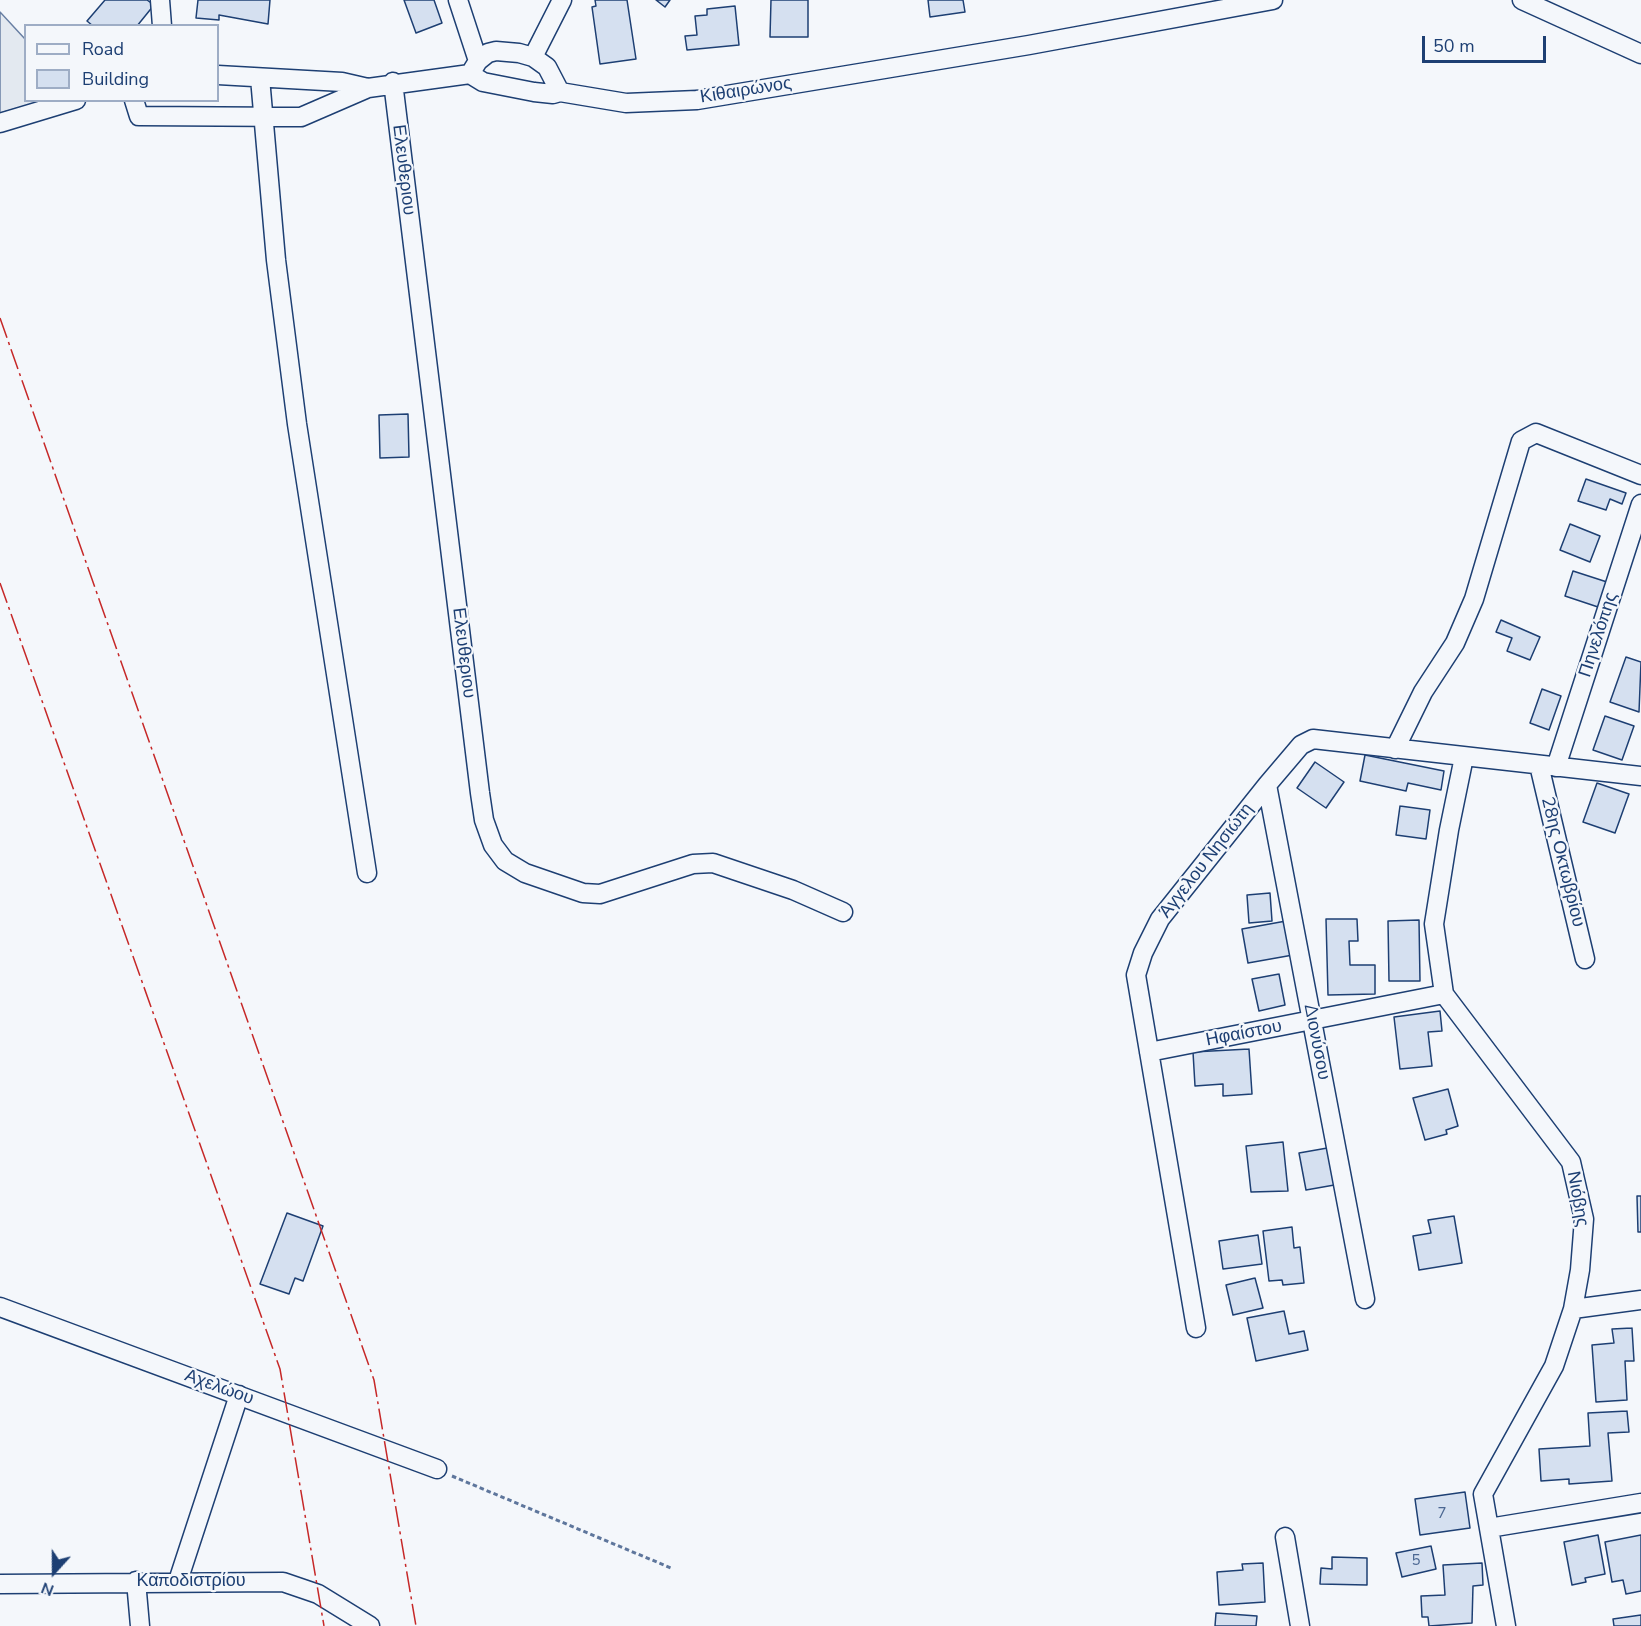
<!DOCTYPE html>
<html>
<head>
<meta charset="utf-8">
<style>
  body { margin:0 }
  #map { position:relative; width:1641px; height:1626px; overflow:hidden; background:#f4f7fb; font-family:"Nunito Sans",sans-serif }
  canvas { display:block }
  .legend { position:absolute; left:24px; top:24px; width:195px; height:78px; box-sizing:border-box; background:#f4f7fb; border:2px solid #9eadc5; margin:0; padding:8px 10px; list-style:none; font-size:18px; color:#1d3f73 }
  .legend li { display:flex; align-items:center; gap:12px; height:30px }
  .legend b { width:30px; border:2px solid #9eadc5 }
  .north { position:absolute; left:24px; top:1542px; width:60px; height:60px; -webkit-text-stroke:4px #f4f7fb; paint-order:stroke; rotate:201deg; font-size:16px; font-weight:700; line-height:24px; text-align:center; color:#1d3f73 }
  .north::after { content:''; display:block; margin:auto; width:21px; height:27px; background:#1d3f73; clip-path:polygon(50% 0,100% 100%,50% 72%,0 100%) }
  .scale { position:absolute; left:1422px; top:36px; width:124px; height:27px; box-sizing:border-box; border:3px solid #1d3f73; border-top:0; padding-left:8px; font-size:18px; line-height:21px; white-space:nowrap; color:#1d3f73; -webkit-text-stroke:4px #f4f7fb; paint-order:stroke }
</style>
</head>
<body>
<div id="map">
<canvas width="1641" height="1626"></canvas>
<ul class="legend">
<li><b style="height:8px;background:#f4f7fb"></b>Road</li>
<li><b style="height:16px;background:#d5e0f0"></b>Building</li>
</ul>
<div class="north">N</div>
<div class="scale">50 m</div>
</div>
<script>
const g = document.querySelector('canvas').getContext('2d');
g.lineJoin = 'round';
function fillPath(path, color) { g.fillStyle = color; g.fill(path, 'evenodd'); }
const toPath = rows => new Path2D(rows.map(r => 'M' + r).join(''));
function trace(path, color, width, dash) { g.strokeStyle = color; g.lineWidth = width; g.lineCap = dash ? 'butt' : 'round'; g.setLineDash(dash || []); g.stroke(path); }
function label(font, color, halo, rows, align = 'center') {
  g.font = font + ' "Nunito Sans",sans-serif'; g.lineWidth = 4.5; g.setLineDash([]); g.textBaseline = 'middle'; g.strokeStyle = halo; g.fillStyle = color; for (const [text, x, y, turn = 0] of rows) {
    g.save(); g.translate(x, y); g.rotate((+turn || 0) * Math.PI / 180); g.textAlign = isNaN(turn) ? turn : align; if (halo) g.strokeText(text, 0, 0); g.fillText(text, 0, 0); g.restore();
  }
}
const green = toPath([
  [0,12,25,39,26,100,43,101,0,113,0,12]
]);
fillPath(green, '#e3e9f0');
trace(green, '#687fa3', 1.5);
const building = toPath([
  [105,0,147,0,154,5,137,26,93,26,87,21,105,0],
  [198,0,270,0,268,24,219,15,219,20,196,18,198,0],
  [404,0,434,0,442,23,416,33,404,0],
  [595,0,627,0,636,59,600,64,592,7,596,6,595,0],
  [656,0,670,0,665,7,656,0],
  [771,0,808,0,808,37,770,37,771,0],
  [928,0,963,0,965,12,930,17,928,0],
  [735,6,739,45,687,50,685,36,697,35,695,16,707,15,707,9,735,6],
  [408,414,409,457,380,458,379,415,408,414],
  [1586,479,1626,493,1622,504,1610,499,1606,510,1578,501,1586,479],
  [1570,524,1600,536,1590,562,1560,550,1570,524],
  [1573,571,1607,582,1598,607,1565,596,1573,571],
  [1501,620,1540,637,1530,660,1507,651,1512,638,1496,632,1501,620],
  [1626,657,1641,662,1639,712,1610,702,1626,657],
  [1542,689,1561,696,1549,730,1530,723,1542,689],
  [1605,716,1634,726,1622,760,1593,750,1605,716],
  [1365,755,1444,771,1441,790,1408,783,1406,791,1360,781,1365,755],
  [1315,762,1344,782,1326,808,1297,788,1315,762],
  [1597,783,1629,794,1615,833,1583,822,1597,783],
  [1400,806,1430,810,1426,839,1396,835,1400,806],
  [1270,893,1272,921,1249,923,1247,895,1270,893],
  [1326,919,1357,919,1358,941,1349,941,1350,965,1375,965,1375,994,1328,995,1326,919],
  [1419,920,1420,981,1389,981,1388,921,1419,920],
  [1286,921,1293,955,1248,963,1242,929,1286,921],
  [1279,974,1285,1005,1259,1011,1252,979,1279,974],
  [1440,1011,1442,1031,1428,1032,1432,1066,1400,1069,1394,1017,1440,1011],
  [1249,1049,1252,1094,1223,1096,1223,1084,1195,1086,1193,1052,1249,1049],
  [1448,1089,1458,1126,1446,1130,1447,1134,1425,1140,1413,1098,1448,1089],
  [1283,1142,1288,1191,1251,1192,1246,1146,1283,1142],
  [1333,1147,1340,1184,1306,1190,1299,1153,1333,1147],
  [1637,1196,1641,1196,1641,1232,1638,1232,1637,1196],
  [287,1213,323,1226,303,1281,295,1278,289,1294,260,1284,287,1213],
  [1454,1216,1462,1263,1419,1270,1413,1236,1431,1233,1428,1220,1454,1216],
  [1292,1227,1294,1248,1300,1247,1304,1283,1283,1285,1282,1280,1269,1281,1263,1231,1292,1227],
  [1258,1235,1262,1264,1223,1269,1219,1241,1258,1235],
  [1255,1278,1263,1308,1233,1315,1226,1285,1255,1278],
  [1284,1311,1289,1334,1304,1331,1308,1350,1256,1361,1247,1318,1284,1311],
  [1632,1328,1634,1361,1625,1361,1627,1400,1596,1402,1592,1345,1614,1343,1612,1329,1632,1328],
  [1627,1411,1629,1432,1608,1433,1612,1481,1569,1484,1569,1479,1541,1481,1539,1449,1590,1446,1588,1413,1627,1411],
  [1465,1492,1470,1528,1420,1535,1415,1499,1465,1492],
  [1598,1535,1605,1574,1585,1578,1586,1582,1572,1585,1564,1542,1598,1535],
  [1641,1535,1641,1591,1626,1594,1623,1580,1612,1582,1605,1542,1641,1535],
  [1431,1546,1436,1569,1402,1577,1396,1553,1431,1546],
  [1332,1557,1367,1558,1367,1585,1320,1584,1321,1568,1332,1569,1332,1557],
  [1263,1563,1265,1602,1219,1605,1217,1572,1243,1570,1242,1564,1263,1563],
  [1482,1563,1483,1585,1473,1586,1472,1623,1429,1626,1428,1617,1422,1617,1421,1596,1445,1595,1443,1565,1482,1563],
  [1216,1613,1257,1616,1256,1626,1215,1626,1216,1613],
  [1641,1615,1641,1626,1614,1626,1613,1619,1641,1615]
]);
fillPath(building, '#d5e0f0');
trace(building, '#1d3f73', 1.5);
const minor = toPath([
  [160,0,162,26],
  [458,0,478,61],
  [1522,0,1641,54],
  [533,57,562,0],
  [470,74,478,61,488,53,496,51,519,53,533,57,547,67,560,92],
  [218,75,342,82,368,88,470,74,483,82,534,92,553,94,560,92,626,103,697,100,1029,45,1273,0],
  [260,78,276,260,297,424,367,873],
  [393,82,480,793,484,820,493,845,505,861,525,873,583,893,600,894,693,864,713,863,793,890,843,912],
  [134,100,139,116,301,117,368,88],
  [0,123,76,100],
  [1395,749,1423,692,1455,643,1474,599,1521,441,1536,433,1641,475],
  [1464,757,1449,830,1434,924,1444,994,1571,1162,1584,1219,1580,1270,1573,1309,1554,1366,1483,1494,1506,1626],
  [1539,765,1585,959],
  [1556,767,1641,504],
  [1267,785,1365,1299],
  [1149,1052,1444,994],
  [0,1307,437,1469],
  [1573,1309,1641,1300],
  [1196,1328,1136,975,1143,953,1160,919,1267,785,1301,745,1313,739,1641,776],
  [1489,1528,1641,1503],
  [1285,1537,1300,1626],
  [136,1581,140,1626],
  [178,1581,239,1395],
  [0,1584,283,1582,318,1594,370,1626]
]);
trace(minor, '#1d3f73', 21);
trace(toPath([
  [452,1476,671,1568]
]), '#5e769c', 3, [4.5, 3]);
trace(minor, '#f4f7fb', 18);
trace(toPath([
  [0,318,374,1380,416,1626],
  [0,583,280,1369,324,1626]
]), '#c62828', 1.5, [21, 4.5, 3, 4.5]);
label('15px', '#4b6792', null, [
  ["7",1442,1514],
  ["5",1416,1561]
]);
label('18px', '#1d3f73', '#f4f7fb', [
  ["Κιθαιρώνος",746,91,-9],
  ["Ελευθεριου",403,170,83],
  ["Πηνελόπης",1599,635,-72],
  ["Ελευθεριου",463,653,83],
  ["Άγγελου Νησιώτη",1207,861,-52],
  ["28ης Οκτωβρίου",1562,862,76],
  ["Ηφαίστου",1244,1034,-11],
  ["Διονύσου",1316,1042,79],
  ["Νιόβης",1577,1199,80],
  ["Αχελώου",219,1388,20],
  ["Καποδιστρίου",191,1582]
]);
</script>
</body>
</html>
